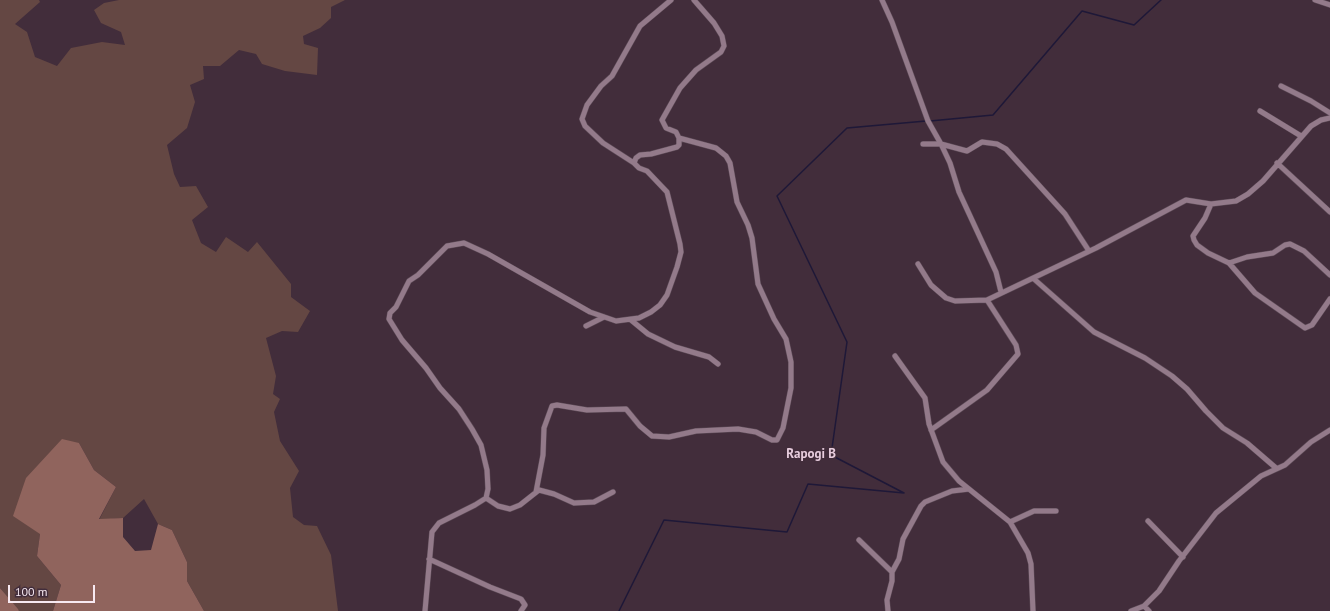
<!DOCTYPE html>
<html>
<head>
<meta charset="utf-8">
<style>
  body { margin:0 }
  #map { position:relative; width:1330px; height:611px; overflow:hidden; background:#422d3b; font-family:"PT Sans",sans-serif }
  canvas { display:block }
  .scale { position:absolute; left:8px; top:585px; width:87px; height:18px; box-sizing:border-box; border:2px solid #f7e9f1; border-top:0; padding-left:5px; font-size:12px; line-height:14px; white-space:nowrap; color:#f7e9f1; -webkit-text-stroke:3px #422d3b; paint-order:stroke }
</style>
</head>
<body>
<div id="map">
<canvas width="1330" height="611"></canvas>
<div class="scale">100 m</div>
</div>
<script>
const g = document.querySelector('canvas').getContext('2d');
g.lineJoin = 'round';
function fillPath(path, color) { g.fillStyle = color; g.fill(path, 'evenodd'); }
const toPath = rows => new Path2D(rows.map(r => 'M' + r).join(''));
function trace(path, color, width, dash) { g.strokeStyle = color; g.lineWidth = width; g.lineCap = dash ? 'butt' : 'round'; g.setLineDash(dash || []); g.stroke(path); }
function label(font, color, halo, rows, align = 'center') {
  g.font = font + ' "PT Sans",sans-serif'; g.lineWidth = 3; g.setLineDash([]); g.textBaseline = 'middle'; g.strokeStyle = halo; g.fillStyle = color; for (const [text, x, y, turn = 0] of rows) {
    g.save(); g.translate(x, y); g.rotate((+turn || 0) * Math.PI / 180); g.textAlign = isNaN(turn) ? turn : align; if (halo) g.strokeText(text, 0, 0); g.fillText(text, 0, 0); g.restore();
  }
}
fillPath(toPath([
  [0,0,39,0,40,2,15,24,27,32,35,57,57,66,71,48,102,42,125,45,121,32,101,23,94,10,104,3,119,0,345,0,331,7,331,18,320,28,303,36,304,44,318,48,317,75,285,71,262,64,256,54,239,50,220,66,203,66,204,79,190,85,195,102,187,128,167,145,174,174,180,187,196,186,208,207,192,220,201,243,216,252,226,237,248,252,257,242,291,284,291,297,310,311,298,332,282,331,266,338,276,376,273,394,280,399,274,412,280,441,299,471,290,488,293,517,304,525,317,526,331,555,338,611,204,611,187,581,187,562,172,530,158,524,144,499,123,518,99,520,116,487,94,470,79,443,40,534,37,556,61,585,53,611,19,611,0,588]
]), '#644743');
fillPath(toPath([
  [62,439,79,443,94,470,116,487,99,519,123,518,123,537,135,551,151,550,158,524,172,530,187,562,187,581,204,611,53,611,61,585,37,556,40,534,13,516,26,478],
  [0,588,18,609,19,611,0,611]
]), '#90645d');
trace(toPath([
  [930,121,993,115,1082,11,1134,25,1161,0],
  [619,611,664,520,787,532,808,484,904,493,831,455,847,342,777,196,847,128,926,121]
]), '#1e1838', 1.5);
const minor = toPath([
  [882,0,892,22,928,121,941,144,967,151,982,142,997,144,1006,149,1065,214,1089,251],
  [1315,0,1330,5],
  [1281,86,1311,101,1330,113],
  [1260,111,1301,136],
  [923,144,941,144,950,163,959,192,996,272,1001,292],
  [634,163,603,143,585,126,582,119,587,105,601,86,612,76,640,26,671,0],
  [1277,163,1330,212],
  [1211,204,1205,218,1193,236,1194,240,1197,245,1208,253,1229,263,1255,293,1305,328,1312,325,1330,299],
  [1229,263,1247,257,1273,253,1285,245,1290,244,1304,251,1330,275],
  [918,264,931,285,946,298,955,301,987,300,1096,248,1186,200,1211,204,1236,201,1248,194,1263,181,1311,126,1321,120,1330,118],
  [1034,279,1094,332,1145,358,1172,376,1187,389,1206,411,1223,428,1247,443,1276,468],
  [631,320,648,334,675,347,709,357,718,364],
  [586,326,604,317],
  [895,356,925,398,929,424,943,462,959,481,1010,522,1028,553,1031,564,1033,611],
  [931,430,987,390,1018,354,1016,345,987,300],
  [536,492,543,455,544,428,552,406,557,405,587,410,626,409,640,426,652,436,669,437,696,431,738,429,756,432,772,440,777,440,783,428,791,388,791,362,786,339,774,319,758,284,752,238,748,225,737,202,730,163,726,156,716,148,679,138],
  [486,498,498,506,510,509,520,505,539,490,554,494,574,503,594,502,613,492],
  [1148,521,1183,557],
  [1010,522,1034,511,1056,511],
  [859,540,892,572],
  [429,559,490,587,521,599,525,605,521,611],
  [1144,606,1149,611],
  [425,611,432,532,439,523,475,505,486,498,488,489,487,470,481,445,472,429,459,409,440,388,426,368,402,340,389,319,390,313,396,307,409,281,418,275,447,246,464,243,488,254,590,312,616,321,639,318,651,312,660,305,667,295,677,267,681,252,680,244,667,192,647,171,639,168,634,163,636,158,640,155,651,154,677,147,679,145,679,138,676,132,666,128,662,120,680,88,696,70,721,52,724,46,722,36,714,23,694,0],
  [888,611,887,600,892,581,892,572,899,559,903,539,921,506,925,502,952,491,969,489],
  [1131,611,1144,606,1159,591,1179,561,1216,513,1261,476,1285,465,1311,442,1330,430]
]);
trace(minor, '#5e4c58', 6);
trace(minor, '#937a8a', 5);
label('bold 13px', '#e8cdde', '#422d3b', [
  ["Rapogi B",811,454]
]);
</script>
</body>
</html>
